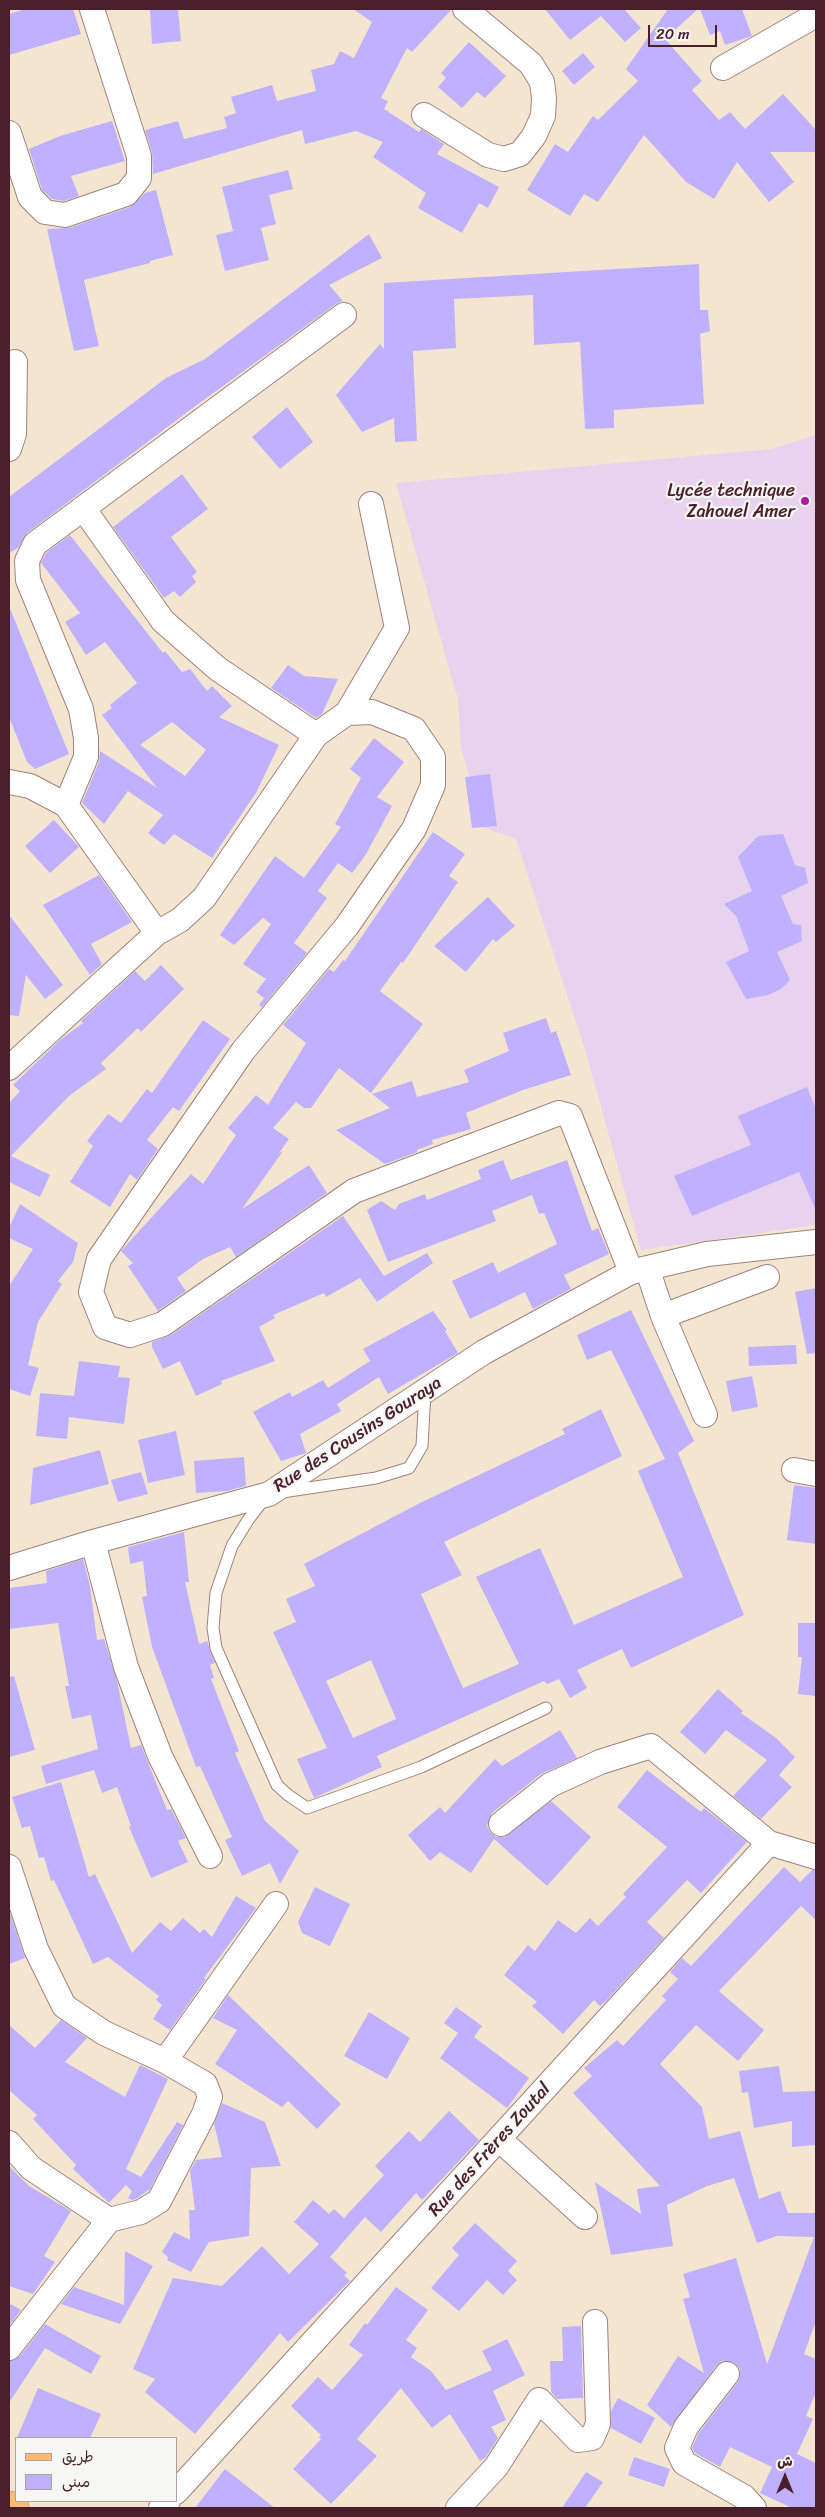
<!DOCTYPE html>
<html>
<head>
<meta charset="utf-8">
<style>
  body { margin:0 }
  #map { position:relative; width:825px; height:2517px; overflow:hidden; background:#f4e5d0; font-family:Sriracha,"Playpen Sans Arabic",sans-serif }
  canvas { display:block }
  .frame { position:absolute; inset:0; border:10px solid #4a1f2b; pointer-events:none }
  .legend { position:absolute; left:15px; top:2437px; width:162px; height:65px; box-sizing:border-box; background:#f6f6f2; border:1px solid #b1a0a2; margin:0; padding:6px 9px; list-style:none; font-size:15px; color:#4a1f2b }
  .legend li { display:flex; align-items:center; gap:10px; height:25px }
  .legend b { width:25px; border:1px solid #b1a0a2 }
  .north { position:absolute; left:760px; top:2452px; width:50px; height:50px; -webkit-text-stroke:4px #f6f6f2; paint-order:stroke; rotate:0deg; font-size:14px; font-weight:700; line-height:20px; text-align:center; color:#4a1f2b }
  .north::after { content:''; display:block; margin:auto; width:18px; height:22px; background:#4a1f2b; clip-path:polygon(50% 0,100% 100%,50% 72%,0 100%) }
  .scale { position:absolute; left:648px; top:25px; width:69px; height:22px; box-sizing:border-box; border:2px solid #4a1f2b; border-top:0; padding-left:6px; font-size:15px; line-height:18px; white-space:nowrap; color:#4a1f2b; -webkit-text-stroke:4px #f6f6f2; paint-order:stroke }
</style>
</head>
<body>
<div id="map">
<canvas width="825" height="2517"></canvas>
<div class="frame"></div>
<ul class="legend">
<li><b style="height:6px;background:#fdbc70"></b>طريق</li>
<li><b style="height:14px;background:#bfb1ff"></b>مبنى</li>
</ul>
<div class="north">ش</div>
<div class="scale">20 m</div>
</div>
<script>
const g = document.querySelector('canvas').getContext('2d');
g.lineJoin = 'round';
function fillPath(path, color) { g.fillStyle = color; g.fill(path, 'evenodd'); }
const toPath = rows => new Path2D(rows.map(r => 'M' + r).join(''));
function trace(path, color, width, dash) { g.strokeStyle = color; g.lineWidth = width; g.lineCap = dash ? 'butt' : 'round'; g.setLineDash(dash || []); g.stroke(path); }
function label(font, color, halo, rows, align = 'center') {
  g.font = font + ' Sriracha,sans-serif'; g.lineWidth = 4.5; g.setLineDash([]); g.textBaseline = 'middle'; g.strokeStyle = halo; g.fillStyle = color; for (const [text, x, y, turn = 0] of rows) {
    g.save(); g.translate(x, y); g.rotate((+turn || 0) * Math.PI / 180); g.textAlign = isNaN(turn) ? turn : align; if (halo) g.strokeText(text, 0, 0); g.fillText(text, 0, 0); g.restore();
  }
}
fillPath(toPath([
  [816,435,816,1225,641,1250,586,1053,516,839,485,828,461,749,458,700,396,483,771,449]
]), '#e8d2ee');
fillPath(toPath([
  [25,9,73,9,81,34,9,55,9,14],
  [150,9,178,9,181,41,152,44],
  [353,9,452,9,412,52,407,48,381,98,388,101,384,109,419,132,421,129,444,144,437,154,499,187,488,208,479,203,462,233,418,208,426,193,373,157,383,142,356,131,305,144,302,130,153,174,152,152,145,130,178,121,184,139,227,128,224,117,236,113,231,97,272,85,277,101,316,91,311,70,334,64,340,51,354,58,372,22],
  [545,9,624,9,641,28,625,42,601,16,570,40],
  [668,9,698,9,665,39,702,81,692,90,719,120,730,112,745,129,783,94,816,130,816,152,770,152,794,182,769,202,737,162,714,199,686,182,644,135,598,202,584,194,570,216,527,190,555,144,568,152,593,116,598,120,638,81,626,69],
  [700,9,742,9,752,36,725,45,720,31,710,35],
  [469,42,506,76,485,98,477,92,462,108,438,87,446,78,441,73],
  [583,53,595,67,574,85,562,71],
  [112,121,125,161,71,176,79,196,64,201,52,199,42,190,29,149,60,136],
  [288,170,293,189,269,195,276,224,261,228,269,260,225,271,216,235,233,231,222,187],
  [156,190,173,255,150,261,150,263,84,280,99,346,74,351,47,229,69,228,130,207,145,193],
  [369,234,382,258,329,285,343,301,336,304,190,410,27,533,18,548,9,553,9,497,166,378,205,359],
  [699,264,700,310,708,310,710,331,700,334,704,404,614,410,614,428,585,429,580,342,534,345,533,295,454,299,456,348,413,351,417,441,395,442,394,418,362,432,336,395,380,344,384,349,384,283],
  [287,407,313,442,280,469,252,437],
  [182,474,208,509,171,537,197,572,192,576,196,582,180,597,174,591,164,598,113,527],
  [70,535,163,653,165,651,182,672,190,669,207,691,212,686,232,706,219,717,279,745,256,793,212,858,174,834,164,845,148,833,163,815,128,791,104,824,82,803,99,762,100,751,157,788,102,715,112,708,110,705,137,683,105,642,86,655,65,622,80,613,41,563,46,553],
  [172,722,206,750,185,776,140,745],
  [9,606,69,754,35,769,27,762,9,717],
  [288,665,304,676,338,679,322,714,316,718,271,688],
  [374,738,404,762,377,797,392,806,365,856,352,873,338,863,318,891,327,898,294,943,307,953,262,1007,259,1005,264,998,256,992,266,979,243,964,271,924,263,918,234,945,220,935,275,856,304,878,341,827,335,824,361,778,350,769],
  [490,774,497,826,472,828,465,777],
  [54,820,79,847,50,873,25,846],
  [433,832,465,854,449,876,458,882,403,963,401,962,380,991,423,1024,371,1093,339,1068,311,1108,304,1108,296,1102,273,1128,289,1139,279,1153,283,1151,242,1209,309,1165,327,1193,236,1257,230,1247,203,1259,177,1278,186,1291,158,1311,128,1266,133,1263,121,1251,191,1174,203,1184,236,1135,228,1128,256,1095,268,1105,306,1043,283,1025,329,969,334,972,343,960,345,961],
  [783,834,795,865,805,868,808,883,781,896,793,924,801,925,802,941,777,952,790,980,781,989,768,995,746,999,726,962,749,951,736,916,724,904,752,891,738,857,758,836],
  [99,875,132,922,91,944,102,964,90,975,43,905],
  [488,897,515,926,496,942,493,939,466,972,434,946],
  [9,915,63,985,45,999,26,975,19,1016,9,1015],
  [161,965,184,989,141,1032,138,1028,101,1063,106,1069,69,1096,11,1156,50,1175,40,1197,9,1182,9,1103,20,1091,13,1085,60,1040,83,1023,81,1021,135,971,145,981],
  [546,1018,551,1033,556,1031,571,1075,523,1090,466,1113,471,1129,432,1140,433,1144,417,1150,417,1152,385,1164,336,1130,390,1108,372,1094,412,1081,417,1097,469,1082,464,1070,509,1051,503,1033],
  [203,1020,230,1039,179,1111,173,1107,147,1140,158,1149,137,1180,130,1174,110,1207,70,1182,93,1146,87,1141,108,1114,121,1123,147,1089,152,1093],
  [807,1087,816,1109,816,1211,799,1172,692,1216,674,1176,751,1145,738,1116],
  [503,1160,511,1180,567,1160,592,1231,598,1228,609,1254,564,1275,571,1289,533,1309,525,1292,470,1319,452,1281,493,1262,498,1273,557,1244,544,1213,539,1214,532,1195,492,1211,496,1221,388,1262,367,1210,381,1201,395,1210,399,1204,425,1194,427,1200,481,1179,478,1170],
  [20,1204,78,1243,73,1262,58,1281,62,1284,38,1322,28,1365,39,1368,30,1396,9,1389,9,1286,33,1249,9,1238,9,1228],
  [343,1216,384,1276,427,1253,433,1263,377,1302,360,1278,326,1297,324,1293,273,1315,275,1318,259,1327,275,1361,221,1381,222,1384,196,1396,180,1361,163,1369,152,1347,152,1342,171,1335],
  [816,1288,816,1353,807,1354,795,1292],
  [631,1310,694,1441,678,1453,744,1615,631,1668,622,1649,577,1670,587,1688,570,1698,559,1679,547,1684,544,1681,377,1756,382,1767,314,1798,297,1759,327,1748,273,1632,296,1622,286,1599,315,1586,304,1564,418,1504,565,1434,562,1429,601,1409,622,1456,444,1542,462,1575,421,1594,463,1688,519,1664,476,1577,540,1548,574,1625,683,1577,638,1471,665,1459,611,1350,587,1360,577,1335],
  [371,1660,396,1719,353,1738,326,1681],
  [433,1311,447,1330,445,1331,458,1353,388,1394,379,1377,337,1404,341,1411,300,1434,306,1453,281,1461,253,1412,290,1392,292,1397,323,1380,328,1388,370,1361,363,1349],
  [796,1345,797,1364,749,1366,748,1347],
  [79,1361,120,1366,118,1377,130,1378,124,1424,69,1417,67,1439,36,1436,40,1393,74,1396],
  [752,1376,758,1407,732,1412,726,1381],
  [176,1431,185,1475,148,1483,138,1440],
  [100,1450,109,1484,30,1505,33,1468],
  [244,1457,246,1486,227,1491,196,1493,194,1461],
  [141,1472,148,1494,118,1502,111,1480],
  [794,1485,816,1488,816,1544,787,1540],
  [184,1532,189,1582,185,1582,199,1644,207,1641,215,1663,210,1665,214,1678,211,1679,239,1751,235,1753,265,1821,299,1851,280,1884,270,1863,242,1876,225,1840,232,1837,200,1766,196,1767,152,1647,142,1597,147,1596,143,1561,130,1564,128,1547],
  [83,1559,90,1586,97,1640,104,1639,117,1681,131,1748,141,1745,167,1810,171,1809,186,1838,178,1841,188,1862,151,1878,129,1827,131,1826,117,1787,102,1793,94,1770,46,1784,41,1766,98,1749,91,1715,72,1719,65,1686,69,1686,58,1623,9,1629,9,1588,47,1583,46,1571],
  [798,1623,816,1623,816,1696,798,1694,802,1657,798,1657],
  [14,1676,35,1750,9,1757,9,1677],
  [718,1689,743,1711,741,1713,776,1738,795,1757,779,1775,792,1787,761,1819,733,1796,767,1760,726,1730,705,1754,680,1732],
  [560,1730,577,1758,541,1774,492,1813,487,1826,490,1832,496,1837,504,1837,551,1801,591,1837,547,1886,494,1839,471,1873,440,1852,430,1861,408,1835,440,1807,445,1813,495,1759,502,1766],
  [647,1770,701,1812,704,1808,747,1842,701,1893,687,1880,647,1922,664,1938,607,2000,600,2006,594,2000,563,2034,532,2006,537,2002,504,1975,528,1945,535,1951,558,1920,576,1933,590,1918,598,1926,626,1897,623,1894,667,1847,617,1807],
  [61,1782,89,1877,95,1874,132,1953,160,1922,171,1931,183,1918,200,1933,204,1929,212,1937,236,1896,256,1908,204,1978,206,1979,170,2030,153,2019,162,2005,156,2000,159,1996,108,1957,93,1964,54,1880,51,1881,44,1857,39,1858,30,1826,22,1828,12,1797],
  [784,1867,800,1882,812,1870,816,1870,816,1920,801,1906,719,1991,764,2030,738,2061,696,2025,660,2064,702,2107,709,2139,740,2131,759,2199,780,2191,788,2213,816,2213,816,2321,804,2354,816,2359,816,2392,806,2416,813,2419,797,2454,816,2463,816,2508,792,2508,760,2493,772,2467,730,2447,720,2467,695,2453,692,2448,698,2434,738,2382,740,2369,735,2363,722,2361,716,2366,671,2427,647,2405,678,2356,704,2373,683,2299,690,2297,683,2274,736,2258,767,2364,814,2237,777,2236,757,2243,734,2178,707,2186,667,2205,673,2246,611,2255,595,2182,641,2214,637,2189,660,2186,573,2093,592,2076,584,2068,617,2040,623,2046,666,2000,662,1996,678,1979,670,1972,682,1958,691,1966],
  [315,1887,350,1904,330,1946,302,1933,298,1922],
  [9,1910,25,1958,9,1964],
  [228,1995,341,2104,317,2129,288,2101,282,2107,215,2064,237,2030,213,2018],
  [456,2007,482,2026,474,2037,529,2078,507,2108,440,2058,458,2033,444,2023],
  [369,2012,410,2038,387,2079,344,2056],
  [61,2020,87,2038,65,2062,125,2097,140,2065,168,2079,126,2169,141,2177,177,2122,183,2125,150,2189,136,2199,132,2200,128,2198,132,2191,126,2185,109,2203,73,2169,76,2165,33,2119,37,2115,9,2090,9,2025,35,2048],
  [779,2066,783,2092,816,2091,816,2145,792,2147,792,2121,754,2128,748,2092,742,2093,739,2071],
  [222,2103,265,2122,281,2166,251,2168,249,2236,209,2242,191,2272,167,2260,168,2257,162,2252,174,2232,190,2240,189,2210,195,2210,190,2171,196,2160,222,2157,214,2124],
  [449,2111,479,2140,422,2200,416,2193,381,2232,365,2217,330,2257,347,2273,344,2275,350,2281,288,2342,280,2333,195,2434,145,2392,155,2379,133,2369,173,2278,222,2286,262,2246,289,2274,319,2244,294,2222,313,2200,329,2214,334,2209,344,2218,384,2175,375,2166,409,2131,420,2142],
  [9,2166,29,2186,71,2211,44,2256,55,2262,33,2294,9,2286],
  [475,2223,517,2261,508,2271,517,2280,503,2295,487,2280,459,2311,431,2288,459,2255,452,2248],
  [125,2251,153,2266,120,2324,61,2304,74,2287,124,2305],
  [396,2287,428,2310,406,2340,417,2348,411,2357,431,2371,446,2390,492,2370,482,2351,507,2339,525,2375,493,2391,506,2420,491,2427,498,2438,486,2457,480,2461,450,2414,432,2428,401,2388,357,2439,377,2456,331,2504,293,2469,321,2439,319,2437,321,2435,291,2406,318,2377,332,2390,363,2355,349,2345,365,2323,367,2325],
  [9,2303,21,2310,9,2326],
  [45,2324,101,2356,91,2374,45,2348,9,2403,9,2361,20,2356],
  [581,2326,583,2398,557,2399,551,2392,550,2361,563,2361,562,2327],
  [38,2388,101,2414,90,2438,17,2438],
  [618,2398,655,2418,641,2444,611,2428,611,2411],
  [634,2457,670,2469,664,2487,628,2475],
  [225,2469,275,2508,195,2508],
  [586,2472,603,2482,585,2508,562,2508]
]), '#bfb1ff');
const service = toPath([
  [282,1492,376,1478,409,1468,422,1446,425,1392],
  [265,1498,248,1520,232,1546,216,1593,213,1628,216,1648,277,1785,288,1795,307,1808,421,1767,546,1708]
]);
const minor = toPath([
  [723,68,816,15],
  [424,115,488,155,504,159,520,154,534,136,543,116,544,98,542,82,531,64,465,9],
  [9,133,30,197,45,212,65,215,126,194,139,178,139,156,92,9],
  [9,449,14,434,15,362],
  [83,508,163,621,218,669,316,735],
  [347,713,397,628,371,504],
  [9,782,30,786,66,805,157,933],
  [66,805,86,757,86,738,81,709,28,580,27,561,35,544,344,315],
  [9,1068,157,933,180,920,204,898,316,735,347,713,372,712,414,729,433,757,433,785,414,829,347,926,243,1051,99,1259,91,1292,105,1327,130,1335,163,1324,354,1191,559,1113,570,1116,631,1272],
  [647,1268,663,1316,705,1415],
  [663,1316,767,1277],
  [794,1470,816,1474],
  [93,1542,126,1667,160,1756,210,1856],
  [9,1568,93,1542,269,1494,484,1352,631,1272,707,1254,816,1242],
  [501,1824,550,1785,600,1762,651,1746,769,1843],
  [9,1867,36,1949,64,2006,104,2033,165,2061,205,2084,210,2097,204,2114,159,2201,141,2212,109,2220],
  [165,2061,276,1904],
  [500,2140,585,2217],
  [9,2143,31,2168,109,2220,9,2348],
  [727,2374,686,2427,677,2448,684,2463,744,2497,754,2508],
  [176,2492,769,1843,816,1857],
  [161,2508,168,2501],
  [458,2508,496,2467,539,2400,578,2440,592,2438,598,2424,595,2322]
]);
const primary = toPath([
  [9,2505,15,2508]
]);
trace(service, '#9f827e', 13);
trace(minor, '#9f827e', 26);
trace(primary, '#9f827e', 29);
trace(service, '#fff', 11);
trace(minor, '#fff', 24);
trace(primary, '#fdbc70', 28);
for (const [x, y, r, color] of [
  [805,501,5,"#b5179e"]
]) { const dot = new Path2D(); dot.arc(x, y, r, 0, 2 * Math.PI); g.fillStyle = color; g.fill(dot); trace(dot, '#f6f6f2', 2); }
label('18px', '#4a1f2b', '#f6f6f2', [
  ["Lycée technique",795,491],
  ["Zahouel Amer",795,512]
], 'right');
label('18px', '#4a1f2b', '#f6f6f2', [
  ["Rue des Cousins Gouraya",358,1435,-33],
  ["Rue des Frères Zoutal",490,2150,-48]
]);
</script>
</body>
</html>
